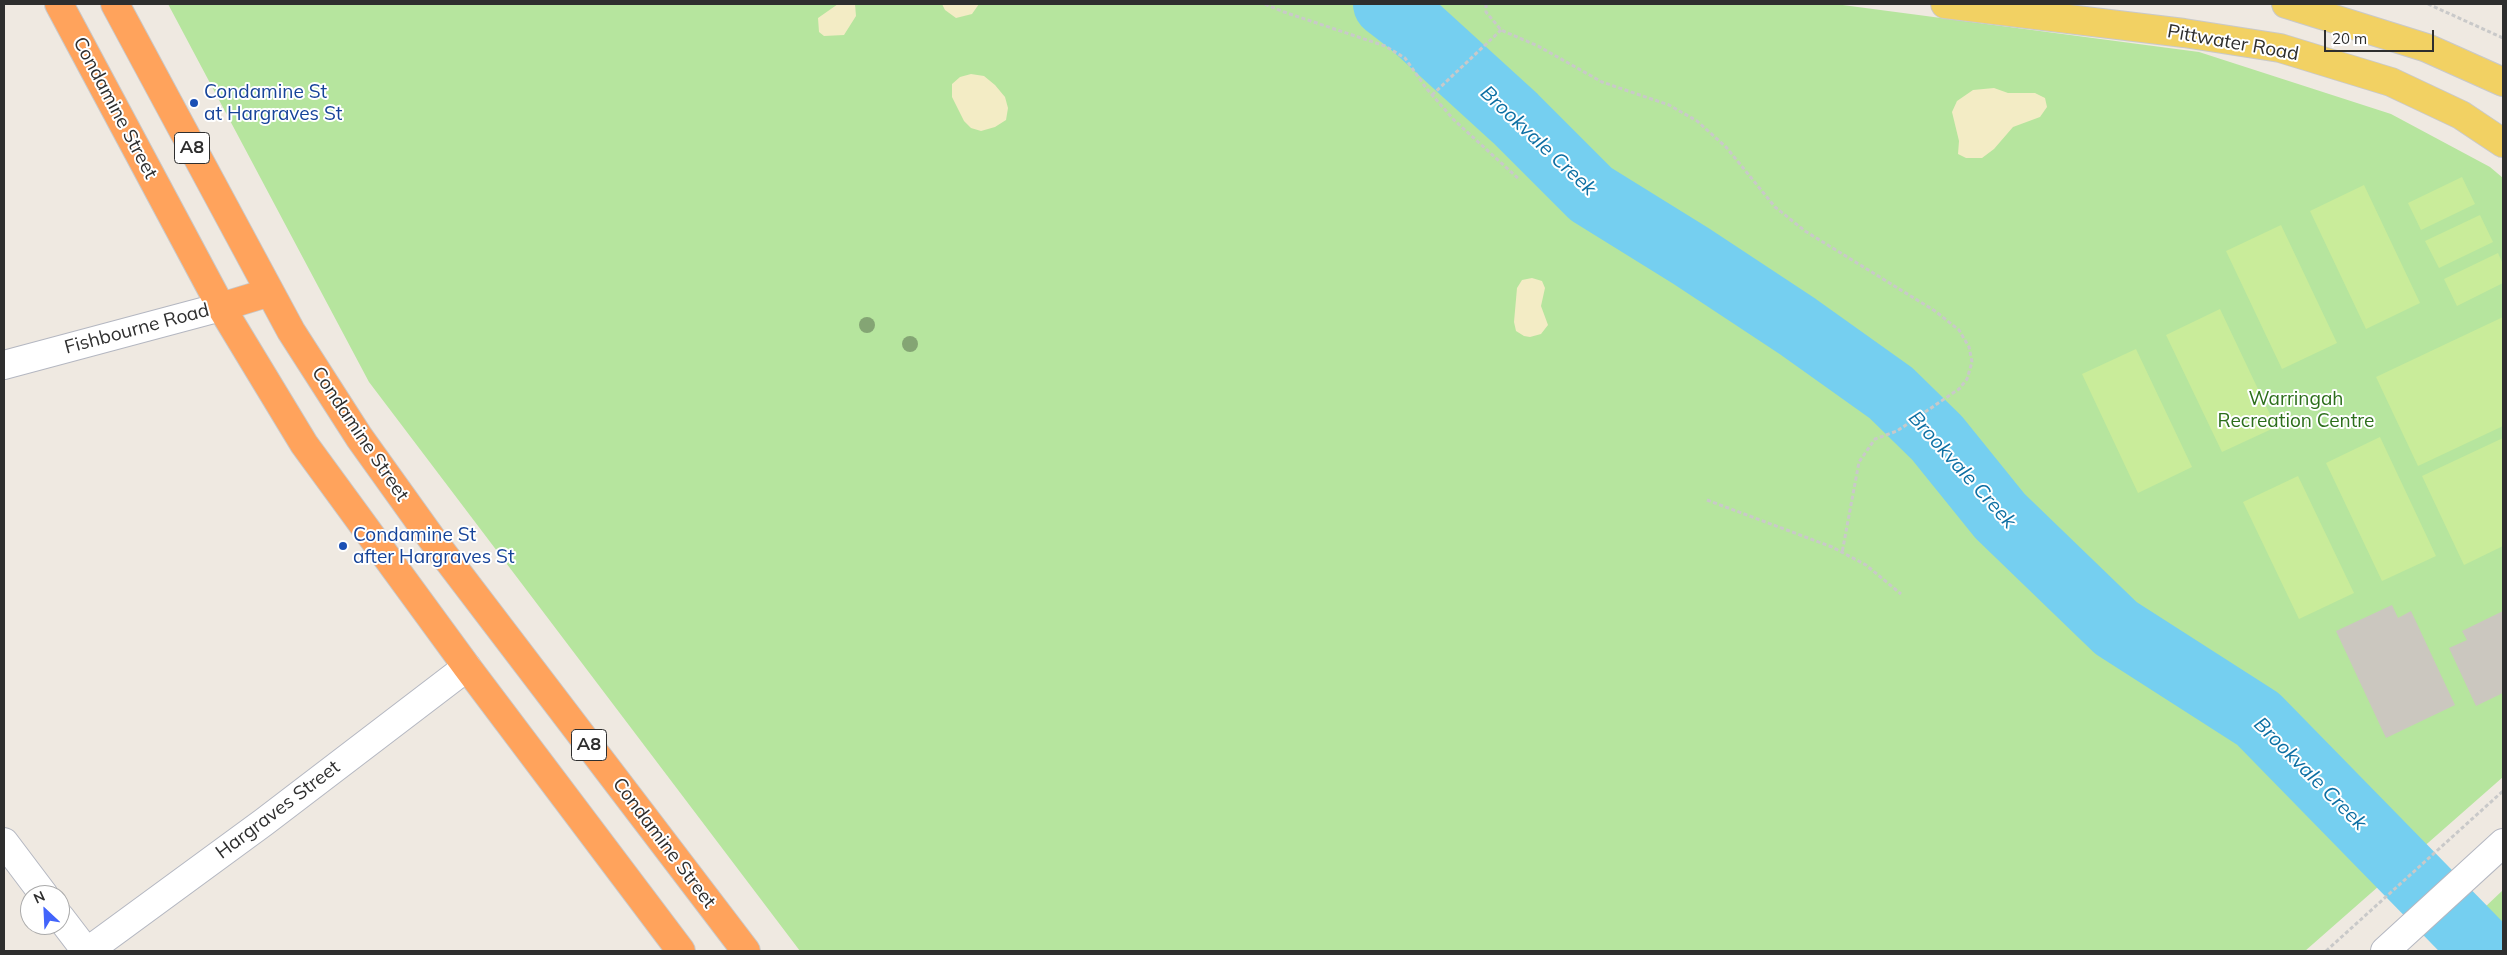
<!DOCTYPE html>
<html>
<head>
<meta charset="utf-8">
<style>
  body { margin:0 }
  #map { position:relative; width:2507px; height:955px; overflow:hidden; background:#efe9e1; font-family:Mulish,sans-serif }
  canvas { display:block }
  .frame { position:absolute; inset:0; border:5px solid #2e2e2e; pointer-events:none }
  .north { position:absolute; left:20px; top:885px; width:50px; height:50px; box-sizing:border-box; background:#fff; border:1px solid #ababab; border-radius:50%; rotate:335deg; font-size:14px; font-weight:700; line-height:20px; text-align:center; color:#2e2e2e }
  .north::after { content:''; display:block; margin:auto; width:18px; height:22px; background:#4264fb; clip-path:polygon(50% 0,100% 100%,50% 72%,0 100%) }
  .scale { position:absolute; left:2324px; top:30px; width:110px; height:22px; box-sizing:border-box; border:2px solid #2e2e2e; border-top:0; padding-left:6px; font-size:15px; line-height:18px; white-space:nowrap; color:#2e2e2e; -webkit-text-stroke:4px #fff; paint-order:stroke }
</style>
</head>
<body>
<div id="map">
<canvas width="2507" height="955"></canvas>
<div class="frame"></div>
<div class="north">N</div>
<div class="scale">20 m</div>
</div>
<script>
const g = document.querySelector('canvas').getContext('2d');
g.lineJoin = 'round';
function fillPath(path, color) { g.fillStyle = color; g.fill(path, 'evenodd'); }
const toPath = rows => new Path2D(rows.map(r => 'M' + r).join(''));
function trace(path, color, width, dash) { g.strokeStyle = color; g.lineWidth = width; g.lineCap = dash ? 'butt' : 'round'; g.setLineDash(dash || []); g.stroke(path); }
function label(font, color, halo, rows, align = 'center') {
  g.font = font + ' Mulish,sans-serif'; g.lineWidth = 4; g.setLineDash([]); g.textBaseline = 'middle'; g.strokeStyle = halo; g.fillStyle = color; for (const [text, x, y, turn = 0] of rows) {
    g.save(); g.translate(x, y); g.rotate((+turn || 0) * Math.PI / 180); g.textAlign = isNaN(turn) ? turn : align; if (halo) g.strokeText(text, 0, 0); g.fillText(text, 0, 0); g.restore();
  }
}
fillPath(toPath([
  [168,4,1835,4,2199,52,2391,114,2490,167,2503,178,2503,777,2305,951,800,951,369,382],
  [2503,890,2503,939,2484,908]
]), '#b6e59e');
fillPath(toPath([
  [838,4,855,4,856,16,844,35,824,36,819,32,818,18],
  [942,4,979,4,972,14,956,18,945,10],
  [971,74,984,76,995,85,1005,97,1008,108,1006,120,995,127,981,131,971,128,964,121,952,97,952,84,960,77],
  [1994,88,2008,93,2035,93,2045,98,2047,107,2040,117,2013,127,1994,149,1982,158,1966,158,1958,154,1959,141,1952,112,1957,101,1973,90],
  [1532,278,1542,281,1545,288,1541,306,1548,325,1541,334,1530,337,1524,336,1516,331,1514,322,1517,288,1522,280]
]), '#f3ecc5');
fillPath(toPath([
  [2462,177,2475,204,2421,230,2408,203],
  [2364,185,2420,303,2366,329,2310,211],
  [2480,215,2493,242,2439,268,2425,241],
  [2281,225,2337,343,2282,369,2226,251],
  [2498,253,2503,264,2503,283,2457,306,2444,279],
  [2220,309,2276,427,2222,452,2166,335],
  [2503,317,2503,426,2418,466,2376,377],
  [2136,349,2192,467,2138,493,2082,374],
  [2380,437,2436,556,2382,581,2326,463],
  [2503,438,2503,546,2464,565,2422,476],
  [2298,476,2354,593,2299,619,2243,502]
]), '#c9ec9a');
fillPath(toPath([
  [2468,933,2498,951,2476,951]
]), '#75cff0');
trace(toPath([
  [1386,4,1412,24,1515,118,1591,194,1691,256,1797,326,1891,393,1937,438,2000,516,2116,628,2258,719,2485,951]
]), '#75cff0', 66);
fillPath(toPath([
  [2392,605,2398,618,2411,611,2455,705,2386,738,2336,631],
  [2503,611,2503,693,2476,706,2449,648,2467,640,2462,631]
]), '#cbc7bf');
const street = toPath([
  [4,365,221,307],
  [4,842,44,895],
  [60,917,86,951],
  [88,951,264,822,467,667]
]);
const secondary = toPath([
  [2385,951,2503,843]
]);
const primary = toPath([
  [1945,4,2184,33,2280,48,2391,82,2461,115,2503,143],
  [2286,4,2427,48,2503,82]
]);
const highway = toPath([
  [59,4,221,307,304,444,467,667,681,951],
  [115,4,291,331,359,437,432,539,746,951],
  [221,307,270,292]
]);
trace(street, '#b4b7c1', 30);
trace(secondary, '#b4b7c1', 30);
trace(primary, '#c9c9c9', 30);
trace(highway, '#c9c9c9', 30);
trace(toPath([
  [1265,4,1284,12,1385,46,1405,58,1426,88,1454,120,1520,180],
  [1486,4,1486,12,1501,30,1538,46,1602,82,1669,105,1697,121,1726,147,1775,207,1805,231,1935,311,1959,330,1969,347,1972,362,1967,379,1959,389,1897,431,1875,439,1859,462,1842,553],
  [2428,4,2503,38],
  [1432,95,1501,30],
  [1707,500,1832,547,1866,565,1901,594],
  [2326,951,2503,791]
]), '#c9c9c9', 3, [4, 2.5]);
trace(street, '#fff', 28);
trace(secondary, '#fff', 28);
trace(primary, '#f2d163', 28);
trace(highway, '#ffa35c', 28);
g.fillStyle = '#84a574';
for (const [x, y] of [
  [867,325],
  [910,344]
]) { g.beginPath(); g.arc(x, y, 8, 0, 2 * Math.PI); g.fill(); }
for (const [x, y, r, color] of [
  [194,103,5,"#1a4fb4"],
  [343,546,5,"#1a4fb4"]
]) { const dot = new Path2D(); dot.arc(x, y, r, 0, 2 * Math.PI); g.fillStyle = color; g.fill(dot); trace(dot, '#fff', 2); }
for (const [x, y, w] of [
  [192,148,35],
  [589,745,35]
]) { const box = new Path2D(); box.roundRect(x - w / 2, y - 15.5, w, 31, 4); g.fillStyle = '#fff'; g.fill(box); trace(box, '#2e2e2e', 1); }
label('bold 18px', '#2e2e2e', null, [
  ["A8",192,148],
  ["A8",589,745]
]);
label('19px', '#2e2e2e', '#fff', [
  ["Pittwater Road",2233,43,10],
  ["Condamine Street",115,108,62],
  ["Fishbourne Road",137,329,-15],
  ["Condamine Street",360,434,56],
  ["Hargraves Street",278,810,-37],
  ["Condamine Street",664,843,53]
]);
label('19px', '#164399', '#fff', [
  ["Condamine St",204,92],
  ["at Hargraves St",204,114],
  ["Condamine St",353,535],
  ["after Hargraves St",353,557]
], 'left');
label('19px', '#2c6e1b', '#fff', [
  ["Warringah",2296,399],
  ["Recreation Centre",2296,421]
]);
label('italic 20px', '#0d6fa3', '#fff', [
  ["Brookvale Creek",1538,141,43],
  ["Brookvale Creek",1962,470,48],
  ["Brookvale Creek",2310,774,45]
]);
</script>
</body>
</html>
